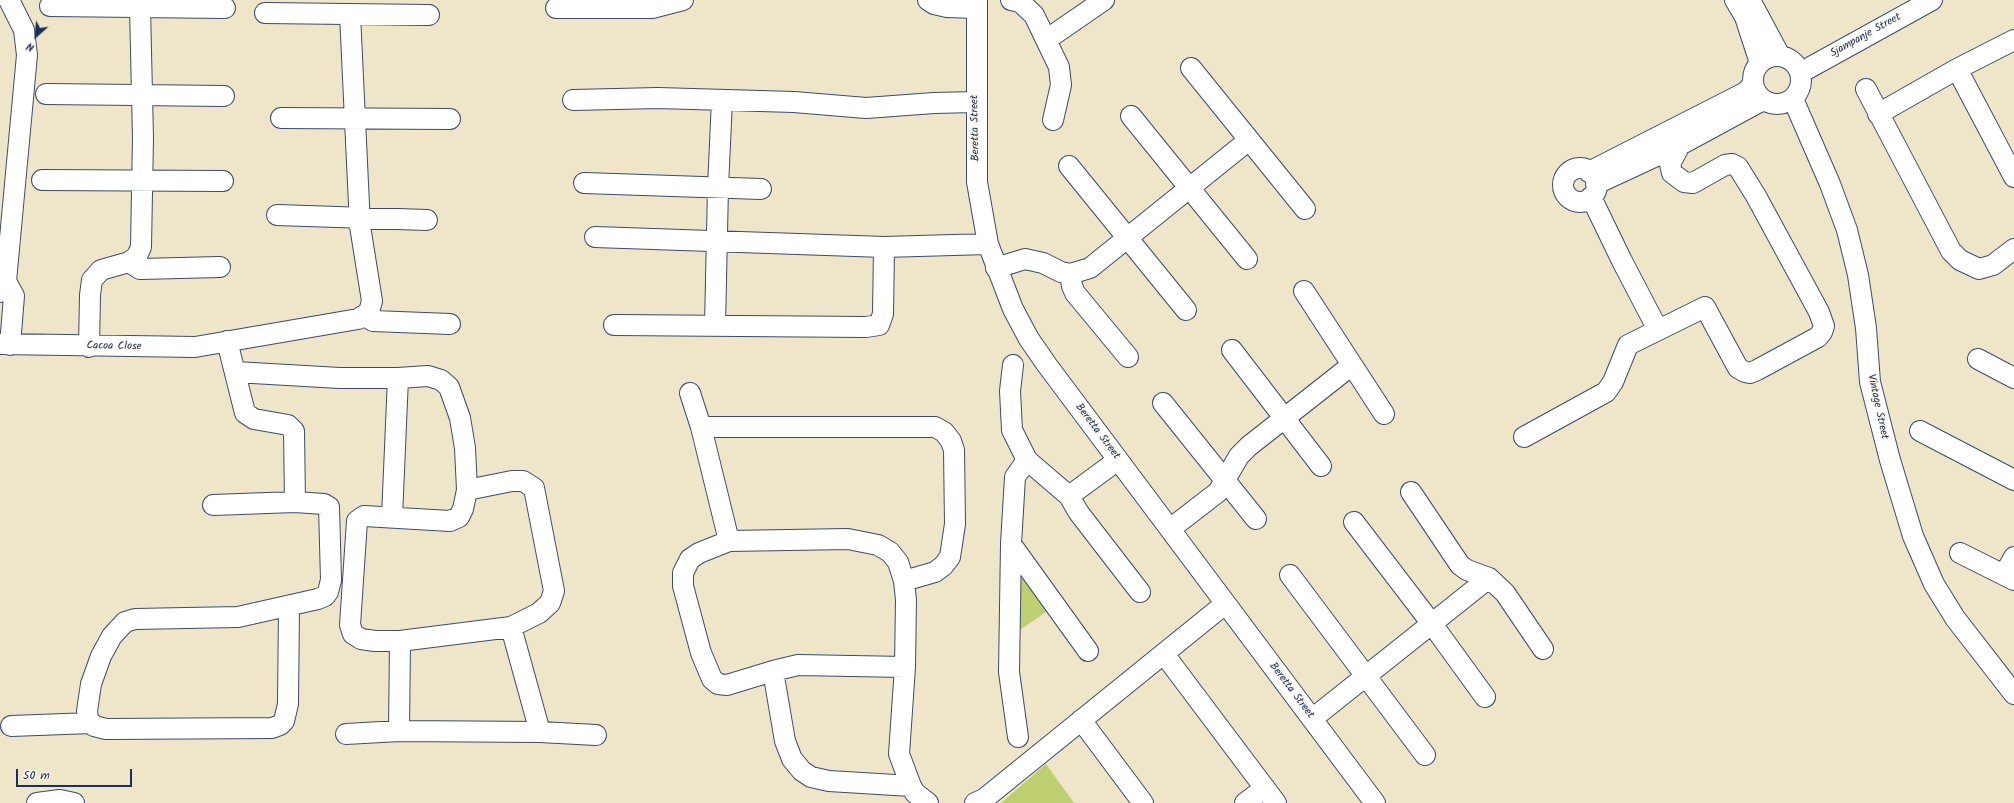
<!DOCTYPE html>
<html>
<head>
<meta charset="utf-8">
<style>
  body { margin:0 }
  #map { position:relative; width:2014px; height:803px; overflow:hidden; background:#efe5c8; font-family:Kalam,sans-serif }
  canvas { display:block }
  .north { position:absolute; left:16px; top:16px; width:40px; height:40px; -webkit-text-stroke:3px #fbf7ec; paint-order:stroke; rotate:207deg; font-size:11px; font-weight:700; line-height:16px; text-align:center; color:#1b2f5e }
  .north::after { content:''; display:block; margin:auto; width:14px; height:18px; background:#1b2f5e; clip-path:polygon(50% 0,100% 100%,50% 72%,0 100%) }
  .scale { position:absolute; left:16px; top:769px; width:116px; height:18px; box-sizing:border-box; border:2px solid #1b2f5e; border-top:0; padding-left:5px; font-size:12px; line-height:14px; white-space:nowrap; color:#1b2f5e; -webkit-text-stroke:3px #fbf7ec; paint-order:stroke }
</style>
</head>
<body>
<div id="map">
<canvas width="2014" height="803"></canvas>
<div class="north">N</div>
<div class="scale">50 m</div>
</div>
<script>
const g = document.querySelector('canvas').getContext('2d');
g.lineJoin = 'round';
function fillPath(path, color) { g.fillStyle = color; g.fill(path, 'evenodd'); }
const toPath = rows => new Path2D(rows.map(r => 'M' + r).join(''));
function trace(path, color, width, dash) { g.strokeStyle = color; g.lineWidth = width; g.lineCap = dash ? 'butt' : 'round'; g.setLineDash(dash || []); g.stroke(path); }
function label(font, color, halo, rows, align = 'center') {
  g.font = font + ' Kalam,sans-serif'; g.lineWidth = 3; g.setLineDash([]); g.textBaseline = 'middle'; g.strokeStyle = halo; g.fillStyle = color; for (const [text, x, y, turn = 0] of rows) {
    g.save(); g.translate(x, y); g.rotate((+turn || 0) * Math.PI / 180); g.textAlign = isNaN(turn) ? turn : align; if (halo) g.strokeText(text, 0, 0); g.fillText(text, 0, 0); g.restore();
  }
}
fillPath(toPath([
  [1020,572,1049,610,1017,632],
  [1046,764,1074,803,1001,803]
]), '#bdcf71');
const minor = toPath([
  [928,0,934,4,947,7,977,8],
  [977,0,977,182,988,244,1013,309,1029,339,1047,365,1375,803],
  [1011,0,1020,2,1034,15,1059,67,1061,85,1053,120],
  [1735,0,1745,17,1760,63],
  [1750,0,1780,56],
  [50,6,225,8],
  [556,8,652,8,683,0],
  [265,13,429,15],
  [1046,40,1104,0],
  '1753 80a24 24 0 1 1 48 0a24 24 0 1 1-48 0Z',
  [1191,68,1305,209],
  [1957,69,2014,177],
  [1800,73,1932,0],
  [1866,89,1951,251,1960,260,1979,269,1993,265,2014,249],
  [46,94,224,96],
  [1793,99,1830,184,1847,230,1858,275,1866,328,1870,382,1890,460,1913,536,1934,584,1955,618,2014,694],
  [573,100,658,98,794,102,866,108,934,103,976,102],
  [1878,114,1957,69,2014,40],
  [1131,116,1247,259],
  [281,118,450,119],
  [1069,166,1186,310],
  '1563 185a17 17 0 1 1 34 0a17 17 0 1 1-34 0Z',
  [1589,172,1746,92,1753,84],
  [42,180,223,181],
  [584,183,761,189],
  [1596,184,1680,145,1763,100],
  [1591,197,1622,261,1658,330],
  [277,215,427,220],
  [595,237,884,247,988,244],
  [129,262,140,269,220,267],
  [996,268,1025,259,1043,263,1061,272,1070,274,1090,268,1249,140],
  [1070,274,1072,286,1075,293,1128,357],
  [6,281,14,296,10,345],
  [1304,291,1384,414],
  [0,292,6,281,27,55,24,30,9,0],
  [364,316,373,321,450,324],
  [614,325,866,327,879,325,883,314,884,247],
  [715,326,718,187,722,100],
  [227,341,245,413,254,419,288,425,294,431,295,502,324,504,329,507,331,580,328,592,325,596,318,599,238,617,135,619,125,622,112,636,101,656,91,684,87,711,88,719,94,726,106,729,272,728,280,725,284,721,288,704,289,607],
  [0,344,195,347,358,319,369,312,372,301,360,226,350,14],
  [89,347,90,295,92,280,101,270,129,262,137,256,141,247,143,138,140,7],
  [1232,350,1321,466],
  [1978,359,2014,378],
  [1013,365,1010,391,1012,430,1027,460,1069,496,1079,513,1140,592],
  [235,372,340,378,398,378,428,376,441,380,449,387,460,418,465,448,467,490,463,509,459,517,450,521,364,516,357,521,350,625,353,634,361,639,375,641,400,641,511,627,539,613,550,603,554,591,534,488,523,481,512,481,467,490],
  [690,393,701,427,729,541],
  [1163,403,1256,519],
  [701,427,935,427,944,432,951,441,954,450,955,524,950,557,943,566,935,572,904,581],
  [1920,431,2014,480],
  [1524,437,1606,392,1613,382,1628,345,1705,307,1738,368,1745,372,1750,373,1757,370,1818,337,1822,332,1824,326,1819,312,1756,196,1738,167,1732,164,1725,165,1693,183,1684,182,1672,173,1670,164,1680,145],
  [1411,492,1460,565,1467,570,1489,578,1505,593,1543,649],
  [1069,496,1118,460],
  [213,505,295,502],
  [392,517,398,378],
  [1354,522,1432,624,1485,697],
  [1170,529,1218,492,1239,456,1249,446,1352,365],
  [1011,544,1088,651],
  [1960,553,2014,580],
  [1290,575,1425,755],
  [2004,575,2014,557],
  [511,627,540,732],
  [1164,654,1276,803],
  [773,671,798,665,905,667],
  [1312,719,1489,578],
  [1081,720,1143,803],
  [11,726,91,723],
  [399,731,400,641],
  [346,734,399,731,540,732,596,735],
  [1018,737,1009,672,1011,544,1015,477,1027,460],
  [911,786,829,781,811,777,802,771,792,759,785,741,773,671,727,685,718,684,712,679,701,653,683,586,683,573,690,559,699,553,729,541,848,539,878,545,890,552,898,562,904,581,906,600,905,667,899,754,911,786,915,793,928,803],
  [37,803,60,800,74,803],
  [975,803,984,799,1225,604],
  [1245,803,1265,788]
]);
trace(minor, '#3b4a6e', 22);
trace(minor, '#fff', 20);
label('11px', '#1b2f5e', '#fbf7ec', [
  ["Sjampanje Street",1866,36,-29],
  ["Beretta Street",976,128,-91],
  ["Cacoa Close",114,347,1],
  ["Vintage Street",1877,407,78],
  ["Beretta Street",1097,432,53],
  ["Beretta Street",1291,691,53]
]);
</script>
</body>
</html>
